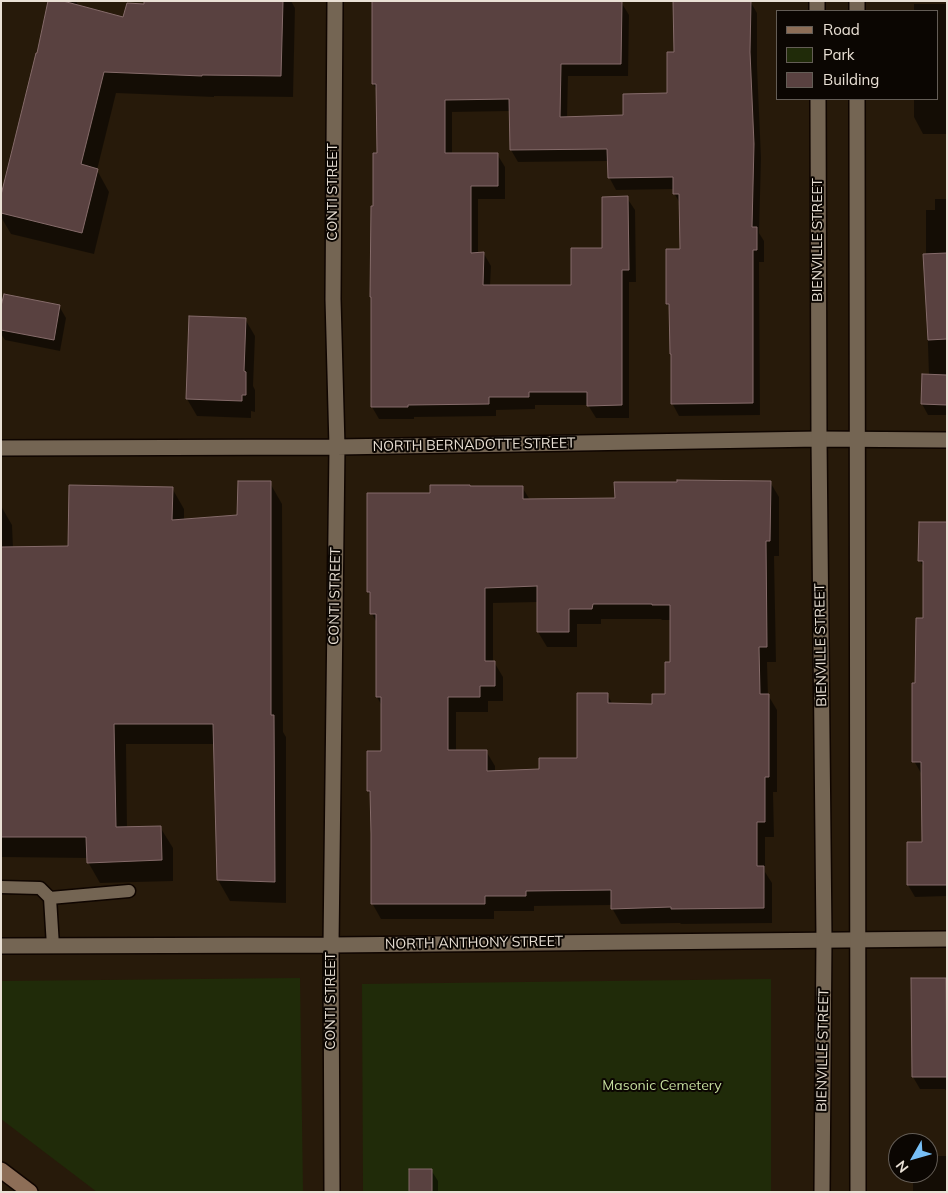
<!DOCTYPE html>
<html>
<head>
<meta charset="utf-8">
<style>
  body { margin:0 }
  #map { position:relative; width:948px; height:1193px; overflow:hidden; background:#271a0a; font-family:Mulish,sans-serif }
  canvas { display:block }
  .frame { position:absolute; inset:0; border:2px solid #e9e0d5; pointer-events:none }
  .legend { position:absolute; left:776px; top:10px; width:162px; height:90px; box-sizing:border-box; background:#0b0602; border:1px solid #645d56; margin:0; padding:6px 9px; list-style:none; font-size:15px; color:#e9e0d5 }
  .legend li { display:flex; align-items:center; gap:10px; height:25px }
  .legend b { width:25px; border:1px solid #645d56 }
  .north { position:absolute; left:888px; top:1133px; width:50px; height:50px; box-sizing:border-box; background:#0b0602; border:1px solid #645d56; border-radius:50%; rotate:232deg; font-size:14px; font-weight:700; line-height:20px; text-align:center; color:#e9e0d5 }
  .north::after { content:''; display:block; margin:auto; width:18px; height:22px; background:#77bff7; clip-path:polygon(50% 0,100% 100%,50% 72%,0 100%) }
</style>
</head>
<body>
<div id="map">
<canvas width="948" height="1193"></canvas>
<div class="frame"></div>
<ul class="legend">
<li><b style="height:6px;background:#8d6e57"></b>Road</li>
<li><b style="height:14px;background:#202b09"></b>Park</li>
<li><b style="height:14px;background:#594140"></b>Building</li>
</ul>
<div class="north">N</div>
</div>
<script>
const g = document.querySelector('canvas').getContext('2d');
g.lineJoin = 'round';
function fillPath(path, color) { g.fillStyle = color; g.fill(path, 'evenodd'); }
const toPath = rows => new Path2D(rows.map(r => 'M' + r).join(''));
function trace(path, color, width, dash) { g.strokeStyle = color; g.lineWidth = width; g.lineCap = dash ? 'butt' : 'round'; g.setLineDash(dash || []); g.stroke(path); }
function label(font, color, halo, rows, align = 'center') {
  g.font = font + ' Mulish,sans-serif'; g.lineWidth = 4; g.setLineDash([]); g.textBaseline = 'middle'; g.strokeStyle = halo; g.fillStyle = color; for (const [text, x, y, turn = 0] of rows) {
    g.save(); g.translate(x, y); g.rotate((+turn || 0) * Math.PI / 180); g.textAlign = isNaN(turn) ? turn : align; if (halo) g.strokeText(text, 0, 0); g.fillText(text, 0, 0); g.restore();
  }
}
fillPath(toPath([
  [300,978,303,1192,97,1192,1,1119,1,981],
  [771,979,771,1192,363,1192,362,984]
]), '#202b09');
fillPath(toPath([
  [50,1,76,1,79,7,124,18,145,5,145,1,291,1,295,8,293,97,214,96,214,97,116,93,97,170,109,192,94,254,11,234,1,217,1,200,38,55],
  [750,1,757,13,757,66,761,158,759,233,764,241,764,262,759,262,760,415,679,416,672,403,670,308,667,304,681,250,681,205,674,193,674,189,616,190,609,177,609,161,518,162,511,150,510,111,452,112,452,154,497,154,505,167,505,199,478,199,478,254,484,254,491,266,490,286,572,287,604,249,627,198,635,210,636,282,629,282,629,418,596,418,588,405,535,405,535,409,496,410,496,416,414,417,414,419,379,419,372,407,374,207,378,154,377,90,373,84,621,2,629,15,628,76,568,76,567,118,624,116,668,95,675,53],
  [914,4,947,4,947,134,923,134,914,117,914,99,937,99,937,11,914,11],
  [935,199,947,199,947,415,928,415,922,404,929,376,925,255,926,255,926,210,935,210],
  [59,306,66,318,60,351,5,340,1,334,1,314],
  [245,319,255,336,253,386,255,390,255,412,251,411,251,418,197,416,187,399],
  [770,482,779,497,779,556,774,556,776,662,767,662,768,695,777,710,777,792,773,792,774,837,765,837,765,872,772,883,772,923,681,924,680,923,621,924,612,908,612,905,534,906,534,911,494,911,494,919,381,919,372,903,371,796,368,791,382,752,382,706,377,697,377,623,372,614,372,598,368,592,431,494,522,487,530,500,616,499],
  [538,602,538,632,547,647,577,647,577,624,601,624,601,619,661,619,662,620,671,620,671,664,666,695,654,705,613,705,607,694,578,759,540,771,495,772,495,766,486,751,456,751,456,712,488,712,488,701,503,701,503,677,494,662,493,662,493,603],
  [270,483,282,504,283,732,286,737,286,903,230,901,218,880,215,744,126,744,127,828,160,827,173,848,173,881,100,883,88,862,88,858,1,857,1,506,12,525,13,548,69,547,172,488,184,509,184,520,239,517],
  [947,523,947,896,915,897,908,885,924,843,922,773,921,773,914,761,916,684,924,619,925,569,920,561],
  [946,979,947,981,947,1092,945,1089,920,1089,913,1077],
  [928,1156,947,1156,947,1192,913,1192,913,1173,928,1173],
  [431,1170,438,1181,438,1192,410,1192]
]), '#0007');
const building = toPath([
  [48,1,63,1,123,17,127,3,144,4,144,1,283,1,281,76,202,75,202,76,104,72,81,164,98,169,82,233,1,213,1,195,36,53,37,53,48,1],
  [372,1,622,1,621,64,561,64,560,117,623,115,623,94,667,93,667,52,674,52,673,1,751,1,750,52,754,144,752,227,757,227,757,250,753,250,753,403,671,404,671,354,670,354,669,304,666,304,666,249,680,249,679,194,673,194,673,177,608,178,607,149,510,150,509,99,445,100,445,153,498,153,498,186,471,186,471,253,484,252,483,285,571,285,571,248,602,248,602,197,628,196,629,270,622,270,622,405,587,406,587,392,529,392,529,397,489,397,489,404,408,405,408,407,371,407,371,297,370,297,371,206,373,206,373,153,377,153,376,84,372,84,372,1],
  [947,253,947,339,928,340,923,254,947,253],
  [4,294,60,305,54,340,1,330,1,306,4,294],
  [189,316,246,318,244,371,246,372,246,395,242,395,242,401,186,399,189,316],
  [922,374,947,375,947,405,921,404,922,374],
  [677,480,771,481,770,541,766,541,767,647,759,647,760,694,769,694,769,777,765,777,765,822,757,822,757,866,764,866,764,908,671,909,671,907,611,909,611,890,526,891,526,896,485,896,485,904,371,904,371,834,370,791,367,791,367,751,381,751,381,697,376,697,376,614,370,614,370,592,367,592,367,493,430,493,430,485,470,485,470,486,523,486,523,499,615,498,614,482,677,482,677,480],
  [537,586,537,632,569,632,569,609,592,609,593,604,652,604,652,605,670,605,670,662,665,662,665,694,652,694,652,704,608,703,608,693,577,693,577,758,539,758,539,769,487,771,487,750,448,750,448,697,480,697,480,686,495,686,495,661,485,661,485,588,537,586],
  [238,481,271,481,271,715,274,715,275,882,217,880,213,724,114,724,116,827,161,826,162,860,87,863,86,837,1,837,1,547,68,546,69,485,173,487,172,520,237,515,238,481],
  [919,522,947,522,947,885,907,885,907,842,922,842,921,762,912,762,912,683,915,683,916,618,923,618,923,561,918,561,919,522],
  [911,978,946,978,947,1077,912,1077,911,978],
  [409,1169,432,1169,432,1192,409,1192,409,1169]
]);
fillPath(building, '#594140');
trace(building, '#856b6a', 1);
const service = toPath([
  [1,887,40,888,50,898,53,946],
  [50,898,129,891]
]);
const minor = toPath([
  [1,448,337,447,819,439,947,440],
  [1,946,331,945,947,939],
  [332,1192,331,945,337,447,333,299,335,1]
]);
const tertiary = toPath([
  [817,1,817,11],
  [857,1,857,11],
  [818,99,819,439,824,939,822,1192],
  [857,99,858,1192]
]);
const secondary = toPath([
  [1,1170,30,1192]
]);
trace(service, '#0f0500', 15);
trace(minor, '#0f0500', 18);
trace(tertiary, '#0f0500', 18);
trace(secondary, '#0f0500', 18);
trace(service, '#746553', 12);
trace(minor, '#746553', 15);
trace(tertiary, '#746553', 15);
trace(secondary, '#8d6e57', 15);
label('14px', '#e9e0d5', '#0b0602', [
  ["CONTI STREET",333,192,-90],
  ["BIENVILLE STREET",818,240,-90],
  ["NORTH BERNADOTTE STREET",474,445,-1],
  ["CONTI STREET",335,596,-89],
  ["BIENVILLE STREET",821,645,-91],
  ["NORTH ANTHONY STREET",474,943,-1],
  ["CONTI STREET",331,1001,-90],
  ["BIENVILLE STREET",823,1050,-89]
]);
label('14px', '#c4dc9d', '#0b0602', [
  ["Masonic Cemetery",662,1086]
]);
</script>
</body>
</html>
